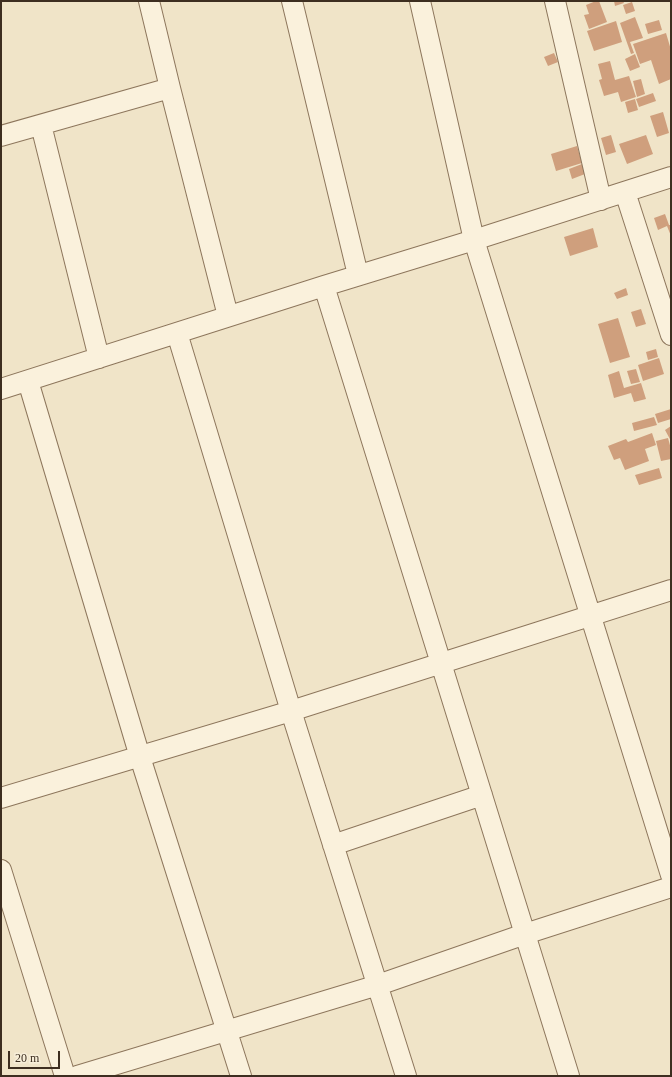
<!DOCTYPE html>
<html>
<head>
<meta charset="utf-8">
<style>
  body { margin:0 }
  #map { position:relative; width:672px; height:1077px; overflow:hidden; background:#f0e4c8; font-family:"Times New Roman",serif }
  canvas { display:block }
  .frame { position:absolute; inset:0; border:2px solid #3d2e20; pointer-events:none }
  .scale { position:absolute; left:8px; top:1051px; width:52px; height:18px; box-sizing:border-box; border:2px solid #3d2e20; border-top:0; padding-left:5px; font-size:12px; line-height:14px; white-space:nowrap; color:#3d2e20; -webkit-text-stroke:3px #f7eed8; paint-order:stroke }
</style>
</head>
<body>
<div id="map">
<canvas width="672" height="1077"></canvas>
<div class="frame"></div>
<div class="scale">20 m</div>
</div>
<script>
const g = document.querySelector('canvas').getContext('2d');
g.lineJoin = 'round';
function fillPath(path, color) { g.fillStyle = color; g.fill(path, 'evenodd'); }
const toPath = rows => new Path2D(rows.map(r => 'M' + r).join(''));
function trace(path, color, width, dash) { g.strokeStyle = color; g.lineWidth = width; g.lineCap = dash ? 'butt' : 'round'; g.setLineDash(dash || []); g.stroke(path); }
fillPath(toPath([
  [596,1,599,1,607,22,589,29,584,15,589,14,586,5],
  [614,1,623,1,624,3,615,6],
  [632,2,635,11,626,14,623,5],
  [635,17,643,38,630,42,634,53,631,54,620,23],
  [659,20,662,30,648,34,645,24],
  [616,21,622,42,594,51,587,31],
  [666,33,671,50,671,79,659,84,651,60,640,64,633,44],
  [554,53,558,62,548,66,544,57],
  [635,54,640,67,630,71,625,59],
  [610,61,615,80,629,76,636,97,621,102,618,92,604,96,599,80,602,79,598,64],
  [641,79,645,94,637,97,633,81],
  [653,93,656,101,639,107,636,99],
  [635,99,638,110,628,113,625,102],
  [663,112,669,133,657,137,650,116],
  [611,135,616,152,606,155,601,138],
  [646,135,653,154,627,164,619,144],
  [577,146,582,163,556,171,551,154],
  [582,164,585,174,572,179,569,169],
  [665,214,669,225,671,225,671,236,667,226,658,230,654,218],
  [593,228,598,247,570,256,564,237],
  [626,288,628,295,617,299,614,293],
  [641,309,646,324,636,327,631,312],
  [618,318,630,357,610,363,598,324],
  [656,349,658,357,648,360,646,352],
  [659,358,664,374,643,381,638,365],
  [636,369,640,382,631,384,627,371],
  [619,371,624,388,641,383,646,399,634,402,631,393,614,398,608,375],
  [671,409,671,419,658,423,655,414],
  [654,417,657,425,634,431,632,423],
  [671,426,671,441,665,430],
  [652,433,656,445,645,449,649,461,625,470,620,458,614,460,608,446,626,439,628,442],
  [668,438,671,449,671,459,661,461,656,441],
  [659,468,662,478,639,485,635,475]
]), '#cf9f7d');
const minor = toPath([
  [149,1,170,88,228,316],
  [292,1,358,275],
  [420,1,474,240,671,875],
  [555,1,601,200],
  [41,125,99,358],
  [1,136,170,88],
  [625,192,671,335],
  [324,286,569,1076],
  [177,333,291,711,406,1076],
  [28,381,140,757,241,1076],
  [1,389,324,286,474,240,671,177],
  [1,798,291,711,671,590],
  [333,845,482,795],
  [1,870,65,1076],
  [77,1076,378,985,525,934,671,887]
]);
trace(minor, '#8d765c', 22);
trace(minor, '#faf1dc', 20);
</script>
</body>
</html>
